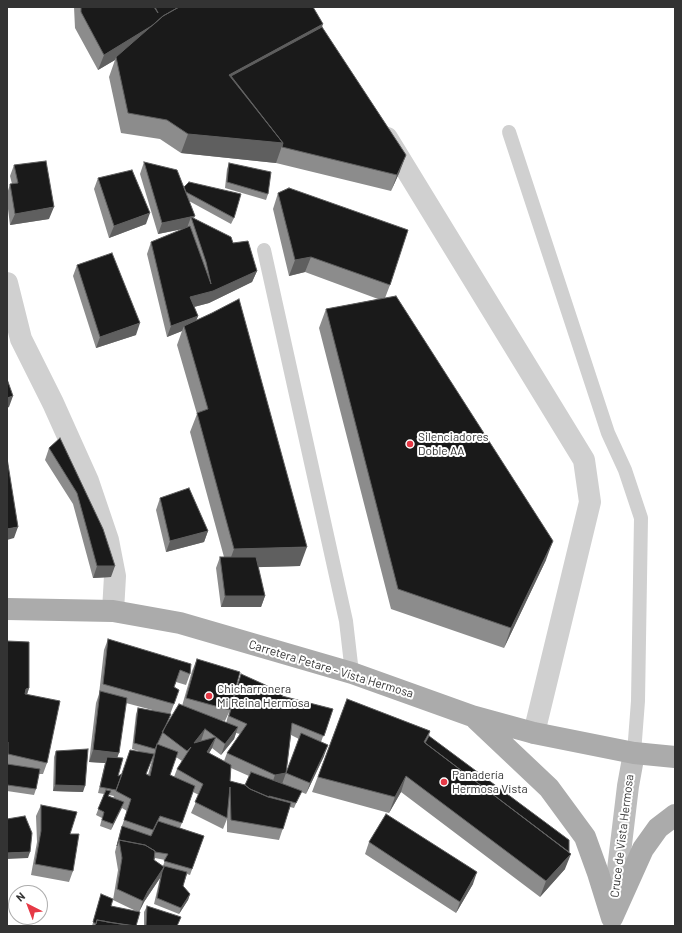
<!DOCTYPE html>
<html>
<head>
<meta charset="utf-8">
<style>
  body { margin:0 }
  #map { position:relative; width:682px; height:933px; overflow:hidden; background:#fff; font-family:Barlow,sans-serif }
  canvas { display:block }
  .frame { position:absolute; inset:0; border:8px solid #333; pointer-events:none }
  .north { position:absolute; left:8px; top:885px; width:40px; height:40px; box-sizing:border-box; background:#fff; border:1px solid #adadad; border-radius:50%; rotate:318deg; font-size:11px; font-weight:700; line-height:16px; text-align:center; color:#333 }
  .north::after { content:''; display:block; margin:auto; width:14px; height:18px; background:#e63946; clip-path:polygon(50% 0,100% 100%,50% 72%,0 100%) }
</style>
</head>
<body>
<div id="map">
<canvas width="682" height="933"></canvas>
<div class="frame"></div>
<div class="north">N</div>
</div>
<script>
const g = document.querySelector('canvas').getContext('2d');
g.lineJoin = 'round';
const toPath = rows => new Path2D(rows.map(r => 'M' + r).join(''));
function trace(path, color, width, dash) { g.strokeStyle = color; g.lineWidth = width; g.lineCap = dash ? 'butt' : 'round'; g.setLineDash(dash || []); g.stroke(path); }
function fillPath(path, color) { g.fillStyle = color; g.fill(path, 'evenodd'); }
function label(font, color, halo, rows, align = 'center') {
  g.font = font + ' Barlow,sans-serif'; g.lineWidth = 4; g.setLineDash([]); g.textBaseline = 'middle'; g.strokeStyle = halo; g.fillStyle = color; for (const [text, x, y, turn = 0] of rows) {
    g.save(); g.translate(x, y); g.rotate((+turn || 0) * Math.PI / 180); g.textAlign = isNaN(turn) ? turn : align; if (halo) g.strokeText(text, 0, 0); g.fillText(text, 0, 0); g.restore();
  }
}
trace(toPath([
  [509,132,608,433,625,470,641,518,638,701,634,753],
  [264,250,346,621,352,673]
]), '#d0d0d0', 14);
trace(toPath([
  [387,138,584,460,590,502,534,733],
  [7,283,21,339,53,403,88,481,108,540,115,576,113,611]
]), '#d0d0d0', 22);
trace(toPath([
  [613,911,628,786,634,753]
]), '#bdbdbd', 22);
trace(toPath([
  [7,609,113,611,180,623,352,673,472,716,534,733,634,753,675,757],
  [476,719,549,788,585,837,598,873,612,918],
  [612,918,643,849,658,828,675,815]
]), '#ababab', 22);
fillPath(toPath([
  [74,7,313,7,322,27,400,171,391,191,276,163,181,153,160,139,121,133,109,77,115,60,98,70,75,28],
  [144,162,234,218,231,224,189,201,195,216,194,218,233,243,257,271,252,282,209,303,194,307,198,316,196,320,300,566,258,567,265,596,261,607,221,607,216,568,220,557,224,557,190,432,197,414,177,345,182,331,167,337,147,254,151,242,183,229,158,234,140,174],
  [229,163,268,194,266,200,225,188,227,169],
  [14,165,49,219,10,225,7,201,7,194,10,184,12,184,10,176],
  [98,178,146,224,109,238,94,189],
  [278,193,390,285,385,298,546,560,504,648,391,609,319,328,326,309,378,299,305,272,289,276,273,209],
  [77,265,136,335,96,348,73,276],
  [60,438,111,577,93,578,73,504,45,460,49,448],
  [160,498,208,531,204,542,166,552,156,510],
  [108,639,190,674,186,685,176,682,174,687,174,704,166,725,182,706,192,671,197,659,230,710,225,721,216,719,226,723,237,685,241,674,282,696,333,709,321,742,324,756,306,794,301,792,294,808,290,807,279,840,227,832,227,819,223,829,191,813,199,795,193,792,180,828,204,836,190,875,187,874,183,886,190,894,188,900,179,914,154,904,160,878,144,902,139,912,136,926,92,926,101,894,111,906,138,912,113,900,118,870,115,852,120,832,127,811,122,808,111,830,100,826,102,818,96,815,104,794,98,793,105,763,89,762,96,703,99,694,104,650],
  [126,703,156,711,138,708,136,714,132,749,142,752,122,774,118,776,117,758],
  [236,733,240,734,227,753,224,761,209,753,212,748,221,755,234,739],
  [291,735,299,739,286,773],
  [153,756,148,775,146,774],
  [176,757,182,761,177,769,174,777,170,775],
  [231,768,249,776,245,785,230,781],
  [109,795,114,796,113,798,109,796],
  [155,858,165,860,163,866,154,860],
  [7,641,29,688,27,695,47,763,43,774,39,774,36,789,34,795,7,791],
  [347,699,430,731,429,736,565,869,540,897,401,792,389,813,312,792],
  [56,751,83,792,53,791,54,757],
  [41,805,70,834,73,871,69,882,31,875,37,842,36,816],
  [369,842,473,884,456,913,365,854],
  [147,906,178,926,144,926,144,912]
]), '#8c8c8c');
fillPath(toPath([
  [182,7,116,57,115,60,98,70,104,55],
  [323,24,316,43,235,87,229,75],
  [188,134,283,143,276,163,181,153],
  [406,155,400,171,391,191,397,175],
  [54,207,49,219,10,225,15,214],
  [150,213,146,224,109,238,114,226],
  [191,217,187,228,158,234,162,223],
  [311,257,305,272,289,276,295,260],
  [257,271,252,282,209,303,186,309,190,297],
  [198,316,194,327,184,326,182,331,167,337,171,326],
  [140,323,136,335,96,348,100,337],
  [13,396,9,407,7,408,7,398],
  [18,527,14,538,7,540,7,529],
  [208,531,204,542,166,552,170,541],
  [553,541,546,560,504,648,511,628],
  [307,547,300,566,227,568,234,549],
  [97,566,115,566,111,577,93,578],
  [225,596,265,596,261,607,221,607],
  [29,688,25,700,21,700,26,689],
  [238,727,234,739,221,755,225,744],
  [205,729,201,741,194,743],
  [216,737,212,748,203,764,207,752],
  [328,745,324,756,306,794,310,783],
  [93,750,119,753,115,764,107,757,105,763,89,762],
  [286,773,282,784,271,786,275,775],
  [406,776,401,792,389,813,395,797],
  [55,785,85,786,83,792,53,791],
  [124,802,121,808,111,830,113,824],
  [30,852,28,858,7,859,7,853],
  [571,854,565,869,540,897,546,881],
  [164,867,160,878,144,902,139,912,143,901,148,891],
  [477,872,473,884,456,913,460,902],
  [190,894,188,900,179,914,181,908]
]), '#5f5f5f');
const building = toPath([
  [81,7,154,7,158,13,155,7,179,7,163,16,153,25,104,55,81,12,81,7],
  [179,7,313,7,323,24,229,75,283,143,188,134,167,120,128,113,116,57,163,16,179,7],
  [322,27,406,155,397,175,282,147,283,143,231,76,322,27],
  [46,161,54,207,15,214,10,184,18,183,14,165,46,161],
  [144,162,177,170,195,216,162,223,144,162],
  [229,163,271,172,268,194,227,182,229,163],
  [132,170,150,213,114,226,98,178,132,170],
  [189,182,241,194,234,218,186,192,184,187,189,182],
  [289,188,408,230,390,285,311,257,295,260,278,193,289,188],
  [191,217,231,237,233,243,248,241,257,271,213,291,190,297,198,316,171,326,151,242,190,226,211,284,206,262,191,217],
  [112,253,140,323,100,337,77,265,112,253],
  [396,296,553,541,511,628,398,589,326,309,396,296],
  [239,299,307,547,234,549,197,413,208,409,184,326,212,313,239,299],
  [7,379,13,396,7,398,7,379],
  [60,438,103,529,115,566,97,566,77,493,49,448,60,438],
  [7,458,18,527,7,529,7,458],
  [189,488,208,531,170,541,160,498,189,488],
  [220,557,256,557,265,596,225,596,220,557],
  [108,639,191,664,190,674,180,670,174,687,179,690,174,704,103,684,108,639],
  [7,641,29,642,29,688,26,689,25,694,60,701,47,763,8,754,8,742,7,742,7,641],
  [197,659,240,672,230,710,186,698,197,659],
  [241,674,283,693,282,696,333,709,324,736,292,723,286,773,301,733,328,745,310,783,286,773,275,775,227,753,247,724,229,716,241,674],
  [100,691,127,698,119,753,93,750,100,691],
  [347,699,430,731,424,742,571,854,546,881,406,776,395,797,318,777,347,699],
  [179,704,238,727,225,744,216,737,207,752,231,765,230,781,245,785,250,789,268,797,291,803,283,829,231,820,230,787,227,818,195,802,203,784,177,769,191,747,187,751,162,732,179,704],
  [205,729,216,737,194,743,205,729],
  [138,708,171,714,155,749,134,743,138,708],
  [429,736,569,840,569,852,425,743,429,736],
  [157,744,178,752,170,775,195,786,182,823,160,816,153,830,124,820,131,799,116,791,130,750,154,754,146,774,150,776,157,744],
  [88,749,85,786,55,785,56,751,88,749],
  [107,757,123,758,118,776,122,774,116,790,100,787,107,757],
  [7,764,40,769,36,789,7,785,7,764],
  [251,772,302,791,296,803,269,796,269,797,250,789,245,785,251,772],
  [106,790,111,791,108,796,124,802,113,824,102,820,104,812,98,809,106,790],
  [41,805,77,812,70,834,79,834,73,871,35,864,41,831,41,805],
  [386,814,477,872,460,902,369,842,386,814],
  [25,816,32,833,30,852,7,853,7,819,25,816],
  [158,821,204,836,192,869,164,861,168,854,155,852,155,851,145,845,119,840,117,846,122,826,151,836,158,821],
  [119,840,145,845,155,851,154,860,164,867,148,891,143,901,117,889,122,858,119,840],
  [164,866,187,872,183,886,190,894,181,908,157,898,162,872,164,867,164,866],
  [101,894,113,899,111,906,140,912,136,926,107,922,104,921,103,921,97,920,96,924,93,922,101,894],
  [147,906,181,917,177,926,146,926,147,906],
  [97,920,132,926,95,926,97,920]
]);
fillPath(building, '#1a1a1a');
trace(building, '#5f5f5f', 1);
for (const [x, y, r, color] of [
  [410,444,4,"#e63946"],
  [209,696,4,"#e63946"],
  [444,782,4,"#e63946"]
]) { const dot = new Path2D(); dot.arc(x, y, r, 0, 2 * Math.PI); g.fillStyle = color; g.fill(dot); trace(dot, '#fff', 1.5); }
label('12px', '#333', '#fff', [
  ["Silenciadores",418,437],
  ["Doble AA",418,451],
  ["Chicharronera",217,689],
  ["Mi Reina Hermosa",217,703],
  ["Panadería",452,775],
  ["Hermosa Vista",452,789]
], 'left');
label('12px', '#333', '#fff', [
  ["Carretera Petare - Vista Hermosa",331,669,17],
  ["Cruce de Vista Hermosa",622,836,-83]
]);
</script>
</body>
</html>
